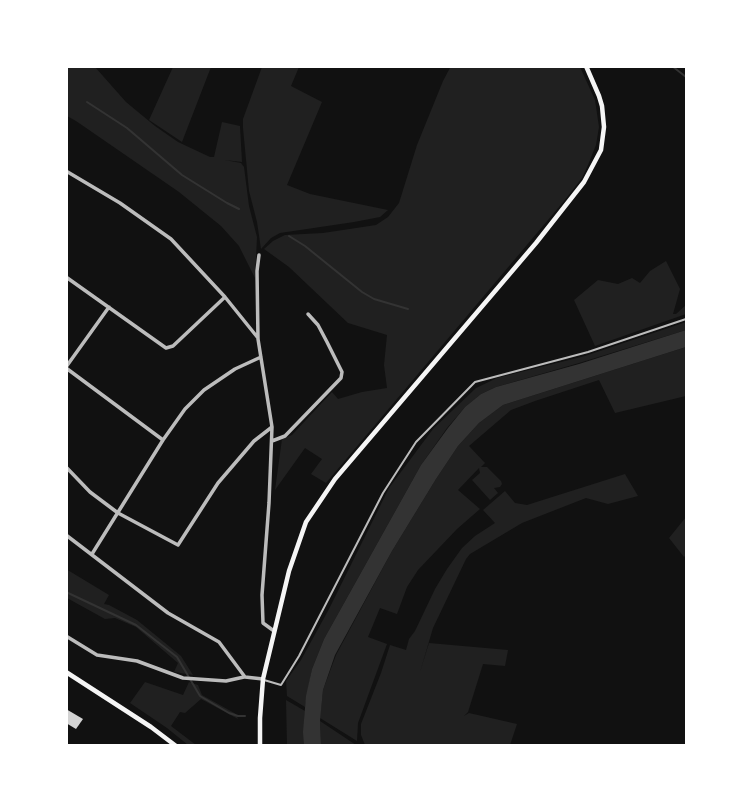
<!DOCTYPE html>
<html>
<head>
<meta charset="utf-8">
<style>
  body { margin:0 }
  #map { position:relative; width:753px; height:812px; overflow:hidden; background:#111; font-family:"Roboto Serif",serif }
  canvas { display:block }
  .frame { position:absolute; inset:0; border:68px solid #fff; pointer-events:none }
</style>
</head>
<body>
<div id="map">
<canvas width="753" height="812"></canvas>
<div class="frame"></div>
</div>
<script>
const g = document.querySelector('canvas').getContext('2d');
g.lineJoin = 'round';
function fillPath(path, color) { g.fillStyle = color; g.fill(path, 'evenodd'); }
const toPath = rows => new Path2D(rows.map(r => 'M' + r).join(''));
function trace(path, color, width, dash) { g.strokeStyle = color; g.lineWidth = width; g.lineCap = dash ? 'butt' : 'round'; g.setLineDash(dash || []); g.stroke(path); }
fillPath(toPath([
  [451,66,580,67,595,100,599,127,596,145,588,165,582,178,564,201,326,483,311,474,322,459,305,448,275,490,282,439,292,435,332,392,338,399,362,392,387,388,384,365,387,335,348,323,289,267,264,249,273,241,285,235,323,233,376,225,388,217,399,203,417,145,443,81],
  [66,67,95,67,126,102,155,126,178,142,210,157,214,157,222,122,240,126,242,162,225,160,241,163,244,167,249,206,257,237,255,278,239,246,221,226,179,192,76,121,67,116],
  [173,67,211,67,182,142,149,120],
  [262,67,299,67,291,86,322,102,287,185,310,194,388,210,380,217,354,222,280,233,271,238,261,249,257,222,249,191,243,128,243,119],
  [666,261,680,289,673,314,676,314,686,305,686,314,595,346,574,300,598,280,618,284,632,278,640,283,650,271],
  [686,322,686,330,579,363,496,387,481,394,465,407,447,428,421,465,324,639,312,669,305,707,287,696,286,681,301,660,329,609,389,488,433,429,476,388,497,378,585,356],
  [686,347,686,396,615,413,599,380,535,401,511,410,469,446,485,463,481,467,487,467,501,481,502,484,500,487,494,488,498,493,490,500,472,480,480,473,479,468,458,490,480,509,457,529,418,570,407,587,397,614,380,608,368,637,387,644,358,723,357,741,320,718,323,690,336,655,392,551,436,479,458,446,479,423,503,405],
  [625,474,638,496,608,504,586,498,522,523,470,554,466,559,433,628,420,672,429,643,508,650,505,666,483,664,468,712,464,716,469,713,517,724,510,745,365,745,361,735,361,724,381,673,390,645,406,650,409,639,415,631,435,589,447,569,462,548,475,536,495,523,483,510,505,491,515,503,527,505],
  [686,517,686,555,684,557,669,538],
  [66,569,109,595,104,604,109,605,137,620,181,656,193,675,174,672,178,663,136,627,115,618,105,619,67,598],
  [145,682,183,695,189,682,198,685,202,695,236,714,238,719,201,699,185,713,180,712,171,726,196,745,188,745,167,728,130,703],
  [286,700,305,711,304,745,287,745],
  [320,721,356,745,321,745]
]), '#202020');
fillPath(toPath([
  [686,330,686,347,503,405,479,423,458,446,436,479,392,551,335,655,323,690,320,721,321,745,304,745,303,732,306,696,312,669,324,639,421,465,448,428,465,407,481,394,496,387,579,364]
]), '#333');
trace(toPath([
  [672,66,686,77],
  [87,102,127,128,182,175,227,203,239,209],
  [289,236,305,246,362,292,374,299,408,309],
  [66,592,136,625,177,657,200,696,229,713,238,716,245,716]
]), '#333', 2);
fillPath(toPath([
  [66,709,83,719,76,729,66,723]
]), '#d3d3d3');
trace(toPath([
  [264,680,281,685,299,656,383,493,416,442,475,382,588,352,686,319]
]), '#bcbcbc', 2);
trace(toPath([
  [66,171,120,203,171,239,225,297,258,338],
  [259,255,257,271,258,339,272,427,269,503,262,595,263,623,274,631],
  [66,277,166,348,173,346,225,297],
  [66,367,109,307],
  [66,368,163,440],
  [272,441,285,436,341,378,342,372,327,342,318,325,308,314],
  [66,467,90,492,118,513,178,545,218,483,254,441,272,427],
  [66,535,168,613,219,642,245,677,263,679],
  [92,554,163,440,185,409,204,390,235,369,261,357],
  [66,636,97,655,137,661,183,678,226,681,244,677]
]), '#bcbcbc', 3.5);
trace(toPath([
  [66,672,151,727,176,746],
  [260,746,260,718,263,679,289,571,306,522,335,479,536,243,584,182,601,150,604,127,602,106,599,96,586,66]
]), '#f5f5f5', 4.5);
</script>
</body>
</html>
